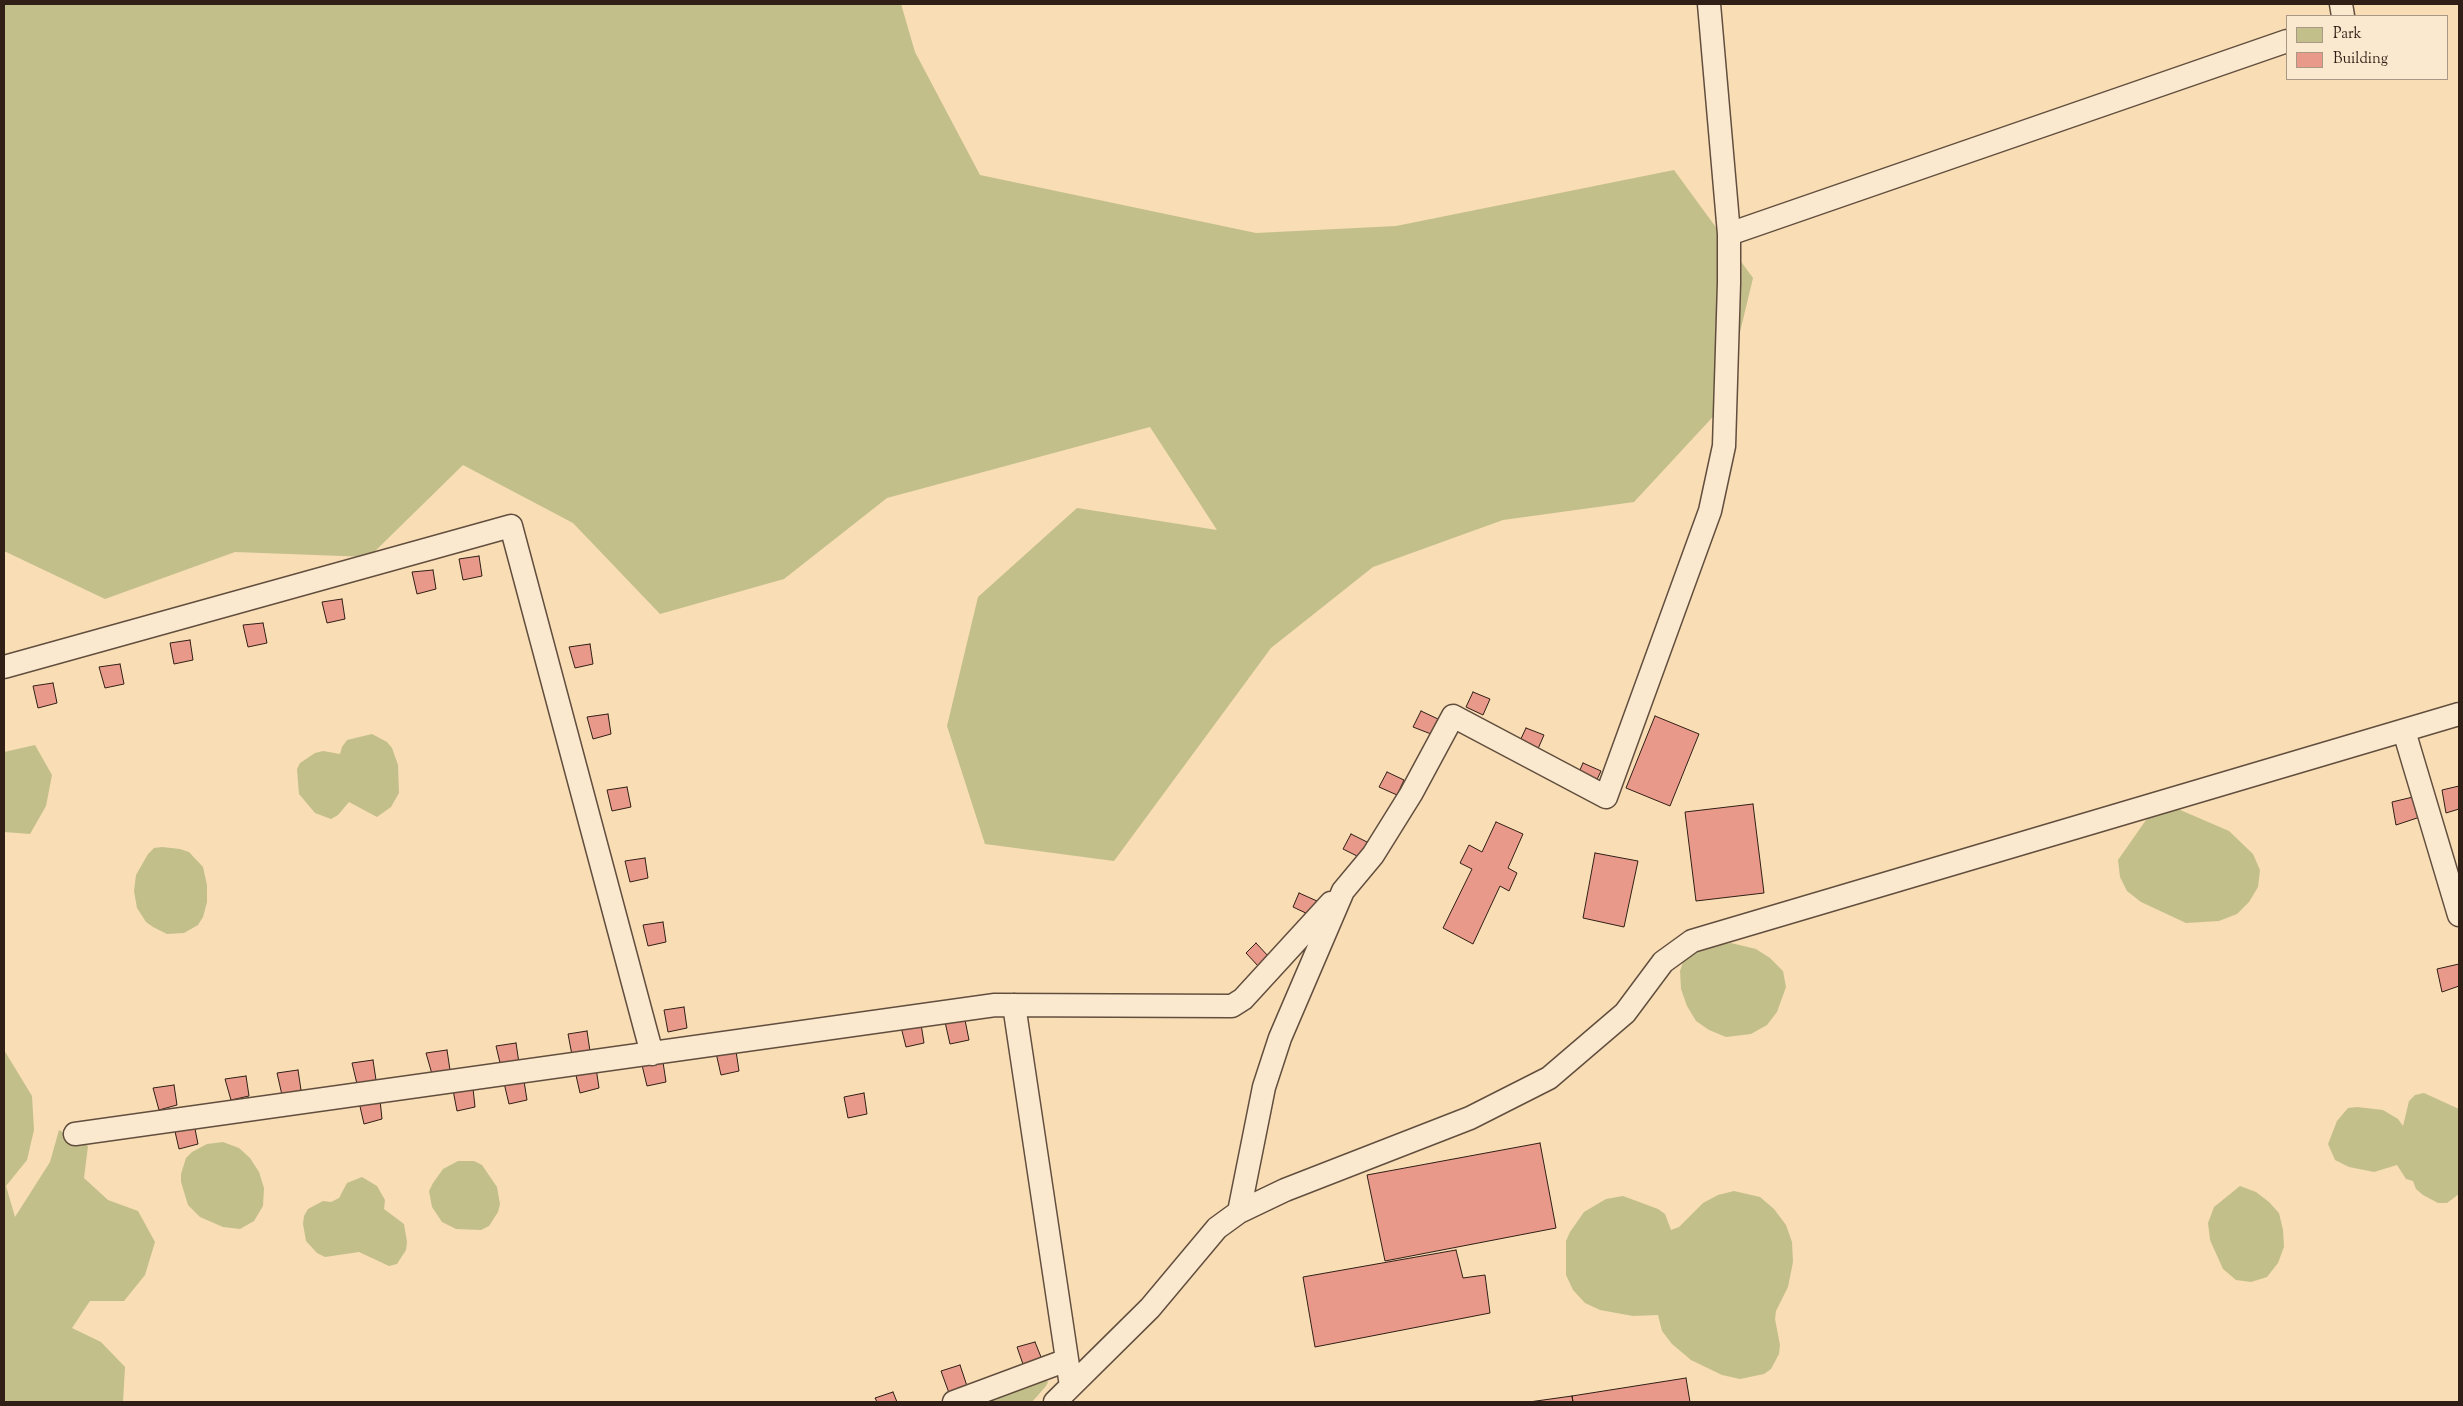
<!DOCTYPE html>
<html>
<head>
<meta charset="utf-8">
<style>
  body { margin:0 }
  #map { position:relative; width:2463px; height:1406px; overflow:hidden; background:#f8ddb5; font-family:"Sorts Mill Goudy",serif }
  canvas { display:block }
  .frame { position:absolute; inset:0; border:5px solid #301f16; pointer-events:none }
  .legend { position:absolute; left:2286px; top:15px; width:162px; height:65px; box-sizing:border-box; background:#fae9cf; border:1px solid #a99885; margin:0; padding:6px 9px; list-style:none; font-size:15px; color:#301f16 }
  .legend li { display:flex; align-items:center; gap:10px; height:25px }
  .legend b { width:25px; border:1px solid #a99885 }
</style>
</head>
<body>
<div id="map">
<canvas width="2463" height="1406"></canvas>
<div class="frame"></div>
<ul class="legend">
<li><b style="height:14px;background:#c3bf8a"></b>Park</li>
<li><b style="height:14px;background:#e9998a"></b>Building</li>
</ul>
</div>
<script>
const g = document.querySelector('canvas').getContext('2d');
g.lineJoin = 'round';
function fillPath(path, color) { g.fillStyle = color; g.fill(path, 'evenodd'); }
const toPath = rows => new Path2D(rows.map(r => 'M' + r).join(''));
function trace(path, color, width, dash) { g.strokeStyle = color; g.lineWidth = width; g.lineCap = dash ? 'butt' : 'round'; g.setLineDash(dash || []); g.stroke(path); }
fillPath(toPath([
  [4,4,901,4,915,52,980,175,1256,233,1396,226,1674,170,1753,278,1722,407,1634,502,1503,520,1373,567,1271,648,1114,861,985,844,947,726,978,597,1077,508,1217,530,1150,427,887,498,784,579,660,614,573,523,463,465,369,557,235,552,105,599,4,551],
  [372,734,387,742,392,748,398,765,399,793,391,807,377,817,349,802,338,815,331,819,315,813,299,794,297,769,300,763,315,753,323,751,340,754,342,747,347,740],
  [35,745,52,775,46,806,30,834,4,832,4,752],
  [2178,809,2229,831,2253,854,2260,870,2258,887,2249,902,2237,914,2219,921,2186,923,2141,902,2127,891,2120,877,2118,860,2146,820,2160,810],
  [162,847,180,849,189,852,203,867,207,885,207,902,203,917,198,925,184,933,167,934,153,927,146,922,137,908,134,891,136,875,148,854,154,848],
  [1731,943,1756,949,1770,958,1783,971,1786,987,1777,1012,1767,1025,1751,1034,1726,1037,1709,1030,1696,1021,1687,1006,1681,989,1680,971,1683,962,1689,956,1705,947],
  [4,1050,32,1096,34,1130,27,1160,6,1186,15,1217,50,1162,59,1130,88,1146,84,1178,108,1200,138,1211,155,1242,145,1275,124,1301,90,1301,72,1328,101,1342,125,1367,123,1402,4,1402],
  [2424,1093,2459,1109,2459,1194,2447,1203,2438,1203,2423,1195,2416,1189,2413,1181,2406,1179,2397,1165,2374,1172,2349,1167,2335,1160,2328,1144,2337,1121,2348,1108,2357,1107,2383,1110,2398,1119,2403,1126,2409,1101,2415,1095],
  [223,1142,239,1148,250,1158,259,1172,264,1188,263,1206,254,1221,240,1229,223,1227,200,1217,188,1205,181,1182,181,1174,186,1158,192,1152,207,1144],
  [458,1161,474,1161,482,1165,497,1187,500,1204,498,1212,489,1226,481,1230,456,1229,442,1222,432,1207,429,1191,433,1183,443,1169],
  [362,1177,377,1186,385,1200,384,1209,404,1224,407,1242,406,1250,397,1264,389,1266,359,1252,325,1257,317,1253,306,1241,303,1224,304,1216,308,1209,323,1201,331,1202,339,1198,347,1183],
  [2240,1186,2256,1192,2269,1202,2279,1213,2283,1230,2284,1247,2278,1263,2267,1277,2251,1282,2236,1280,2223,1269,2210,1240,2208,1223,2214,1207],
  [1734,1191,1760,1197,1774,1209,1786,1225,1792,1242,1793,1262,1788,1287,1776,1311,1775,1319,1780,1345,1779,1354,1771,1369,1764,1374,1740,1379,1722,1375,1691,1360,1672,1344,1662,1331,1658,1315,1633,1316,1600,1310,1585,1303,1573,1290,1566,1275,1566,1241,1570,1232,1584,1212,1606,1199,1623,1196,1658,1209,1665,1214,1671,1230,1679,1227,1703,1203,1718,1195],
  [1045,1378,1048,1382,1046,1386,1032,1402,981,1402]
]), '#c3bf8a');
const building = toPath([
  [479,556,482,576,463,580,459,559,479,556],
  [433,570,436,589,417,594,412,572,433,570],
  [342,599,345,619,327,623,322,602,342,599],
  [263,623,267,643,248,647,243,625,263,623],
  [190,640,193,660,174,664,170,643,190,640],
  [590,644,593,664,575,668,569,647,590,644],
  [120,664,124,684,105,688,99,667,120,664],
  [53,683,57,703,38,708,33,686,53,683],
  [1473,692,1490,699,1483,715,1466,707,1473,692],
  [1421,711,1438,719,1431,734,1413,727,1421,711],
  [608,714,611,734,593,739,587,717,608,714],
  [1655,716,1699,734,1670,806,1626,788,1655,716],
  [1526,728,1544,735,1537,751,1519,743,1526,728],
  [1583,763,1601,771,1594,786,1576,779,1583,763],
  [1387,772,1404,780,1397,795,1379,787,1387,772],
  [2459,786,2459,809,2446,813,2442,790,2459,786],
  [627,787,631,807,612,811,607,790,627,787],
  [2413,797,2420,817,2396,825,2392,802,2413,797],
  [1753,804,1764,893,1696,901,1685,812,1753,804],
  [1496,822,1523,834,1508,868,1517,873,1509,891,1500,886,1473,944,1443,928,1472,869,1460,863,1469,845,1482,852,1496,822],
  [1351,834,1367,842,1361,858,1343,849,1351,834],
  [1595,853,1638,861,1624,927,1583,918,1595,853],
  [645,858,648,878,630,882,625,861,645,858],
  [1299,893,1317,901,1310,915,1293,907,1299,893],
  [663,922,666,942,648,946,643,925,663,922],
  [1256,943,1269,957,1259,967,1246,953,1256,943],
  [2459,964,2459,986,2442,992,2437,969,2459,964],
  [684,1007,687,1028,668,1032,664,1010,684,1007],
  [965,1020,969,1040,950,1044,945,1022,965,1020],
  [921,1024,924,1043,906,1047,901,1027,921,1024],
  [587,1031,590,1051,572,1055,568,1034,587,1031],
  [516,1043,519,1063,501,1067,496,1046,516,1043],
  [447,1050,450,1070,432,1074,426,1053,447,1050],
  [736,1051,739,1071,721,1075,716,1053,736,1051],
  [373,1060,376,1080,357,1084,352,1063,373,1060],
  [663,1062,666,1082,647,1086,642,1065,663,1062],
  [596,1068,599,1088,580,1093,575,1071,596,1068],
  [298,1070,301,1090,282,1095,277,1073,298,1070],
  [246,1076,249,1096,231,1100,225,1079,246,1076],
  [524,1081,527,1100,509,1104,504,1083,524,1081],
  [174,1085,177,1105,159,1110,153,1088,174,1085],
  [473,1088,475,1107,457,1111,453,1090,473,1088],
  [864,1093,867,1114,848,1118,844,1097,864,1093],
  [380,1100,382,1119,364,1124,359,1102,380,1100],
  [194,1124,198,1144,179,1149,174,1127,194,1124],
  [1540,1143,1556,1228,1385,1261,1367,1175,1540,1143],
  [1456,1250,1463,1278,1485,1275,1490,1313,1315,1347,1303,1277,1456,1250],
  [1035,1342,1043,1362,1025,1370,1017,1347,1035,1342],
  [960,1365,967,1386,949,1393,941,1371,960,1365],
  [1686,1378,1690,1402,1573,1402,1572,1396,1686,1378],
  [893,1392,897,1402,877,1402,875,1398,893,1392],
  [1572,1396,1573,1402,1529,1402,1572,1396]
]);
fillPath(building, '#e9998a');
trace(building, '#301f16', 1);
const lane = toPath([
  [2341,4,2343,16],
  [1729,234,2287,41],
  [4,667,511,526,652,1054],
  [2404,731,2459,915],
  [1014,1005,1071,1386],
  [75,1134,995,1005,1232,1006,1243,999,1331,903],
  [1239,1212,1264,1087,1280,1038,1343,891,1373,855,1411,794,1453,716,1606,797,1710,511,1724,446,1729,283,1729,234,1709,4],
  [954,1402,1067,1360],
  [1055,1402,1150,1308,1217,1228,1239,1212,1285,1190,1470,1118,1549,1078,1625,1013,1663,962,1692,941,2459,714]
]);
trace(lane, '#624e3e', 25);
trace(lane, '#fae9cf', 22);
</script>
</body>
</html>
